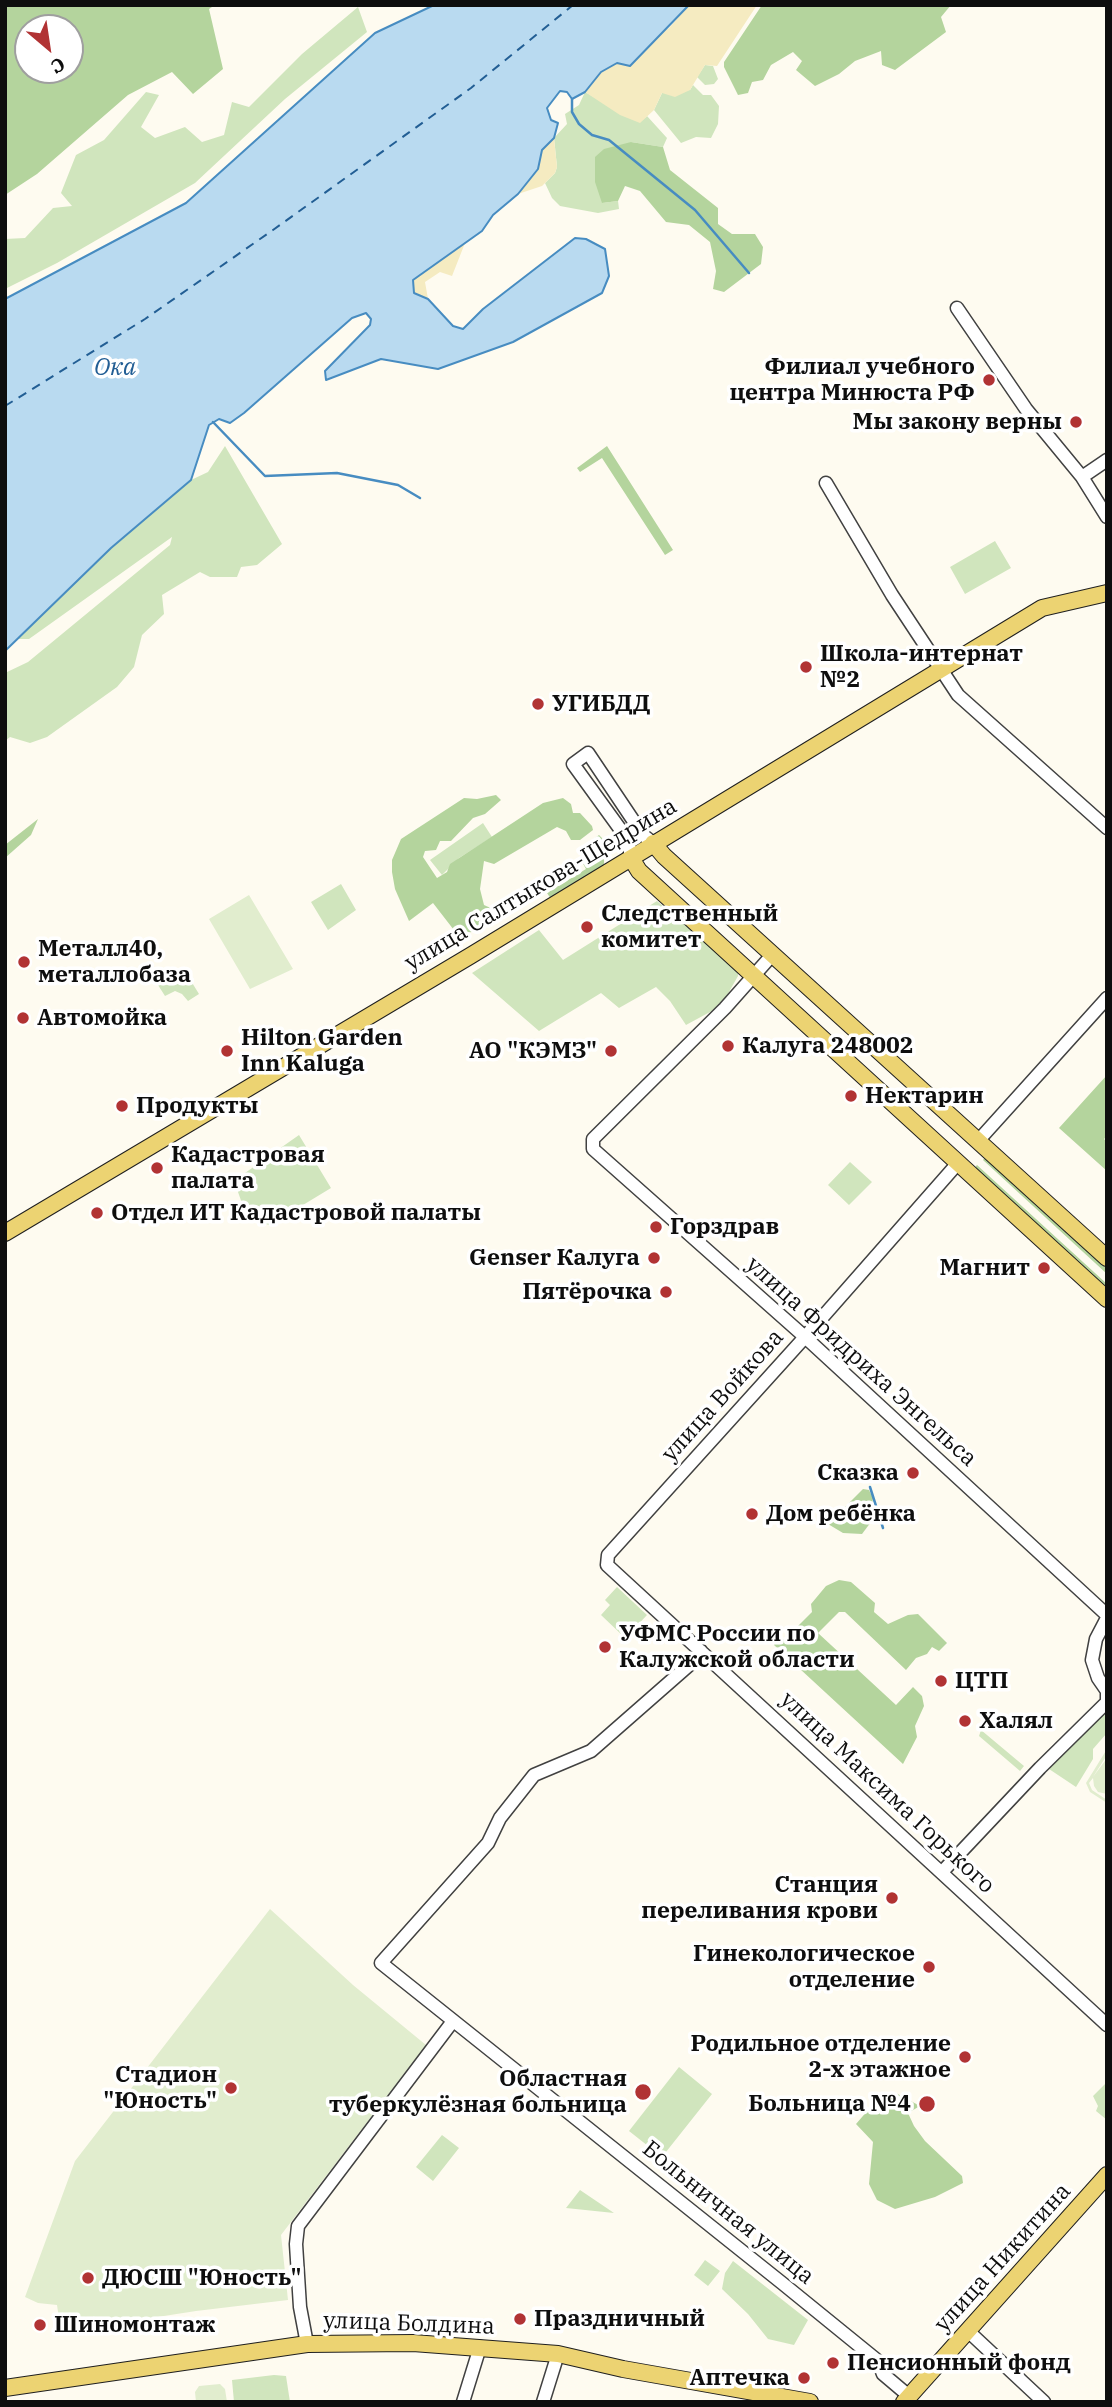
<!DOCTYPE html>
<html>
<head>
<meta charset="utf-8">
<style>
  body { margin:0 }
  #map { position:relative; width:1112px; height:2407px; overflow:hidden; background:#fefbf0; font-family:"IBM Plex Serif",serif }
  canvas { display:block }
  .frame { position:absolute; inset:0; border:7px solid #0e0e0e; pointer-events:none }
  .north { position:absolute; left:14px; top:14px; width:70px; height:70px; box-sizing:border-box; background:#fff; border:2px solid #9f9f9f; border-radius:50%; rotate:151deg; font-size:19px; font-weight:700; line-height:28px; text-align:center; color:#0e0e0e }
  .north::after { content:''; display:block; margin:auto; width:24px; height:32px; background:#b13334; clip-path:polygon(50% 0,100% 100%,50% 72%,0 100%) }
</style>
</head>
<body>
<div id="map">
<canvas width="1112" height="2407"></canvas>
<div class="frame"></div>
<div class="north">С</div>
</div>
<script>
const g = document.querySelector('canvas').getContext('2d');
g.lineJoin = 'round';
function fillPath(path, color) { g.fillStyle = color; g.fill(path, 'evenodd'); }
const toPath = rows => new Path2D(rows.map(r => 'M' + r).join(''));
function trace(path, color, width, dash) { g.strokeStyle = color; g.lineWidth = width; g.lineCap = dash ? 'butt' : 'round'; g.setLineDash(dash || []); g.stroke(path); }
function label(font, color, halo, rows, align = 'center') {
  g.font = font + ' "IBM Plex Serif",serif'; g.lineWidth = 7; g.setLineDash([]); g.textBaseline = 'middle'; g.strokeStyle = halo; g.fillStyle = color; for (const [text, x, y, turn = 0] of rows) {
    g.save(); g.translate(x, y); g.rotate((+turn || 0) * Math.PI / 180); g.textAlign = isNaN(turn) ? turn : align; if (halo) g.strokeText(text, 0, 0); g.fillText(text, 0, 0); g.restore();
  }
}
fillPath(toPath([
  [358,7,367,32,285,99,195,183,57,263,5,289,5,239,25,238,53,208,72,206,61,193,76,155,104,140,146,92,159,95,141,127,155,138,185,127,202,142,224,135,232,102,249,107,302,54],
  [705,65,713,66,718,79,714,84,705,85,697,77],
  [693,85,703,95,711,95,719,106,718,124,711,138,696,137,681,143,654,110,662,93,690,90],
  [585,92,640,122,647,116,667,138,663,147,631,142,602,203,618,201,619,209,598,213,560,206,552,198,545,183,555,173,557,167,554,138,567,124,565,114,579,105],
  [225,446,282,544,257,565,241,567,237,577,210,577,200,572,162,595,164,614,142,635,134,667,117,687,47,737,30,743,10,737,5,741,5,673,28,662,170,545,172,537,29,639,18,639,111,548,191,480,208,472],
  [995,541,1011,568,965,594,950,567],
  [483,823,492,837,459,858,442,875,430,860],
  [341,884,356,910,328,930,311,902],
  [657,901,738,969,738,976,721,1006,686,1025,670,1001,656,987,619,1008,601,993,539,1031,472,973,539,930,563,960],
  [180,975,191,981,199,994,188,1001,182,994,175,991,165,996,158,985],
  [299,1135,331,1188,270,1225,256,1222,244,1209,238,1192,245,1173],
  [850,1162,872,1182,849,1205,828,1185],
  [617,1587,647,1615,633,1630,623,1636,601,1615,610,1605,605,1600],
  [1102,1714,1107,1716,1107,1733,1093,1749,1093,1759,1076,1787,1049,1769],
  [981,1730,1024,1766,1020,1771,979,1736],
  [679,2067,712,2094,662,2157,629,2131],
  [1107,2082,1107,2120,1096,2111,1098,2106,1093,2096],
  [442,2135,459,2148,433,2181,416,2167],
  [580,2190,614,2213,566,2208],
  [705,2260,720,2271,708,2286,694,2275],
  [733,2261,808,2320,794,2345,768,2339,748,2314,722,2289,725,2273],
  [274,2375,286,2376,290,2402,234,2402,232,2380]
]), '#d0e5bd');
fillPath(toPath([
  [5,5,215,5,209,9,223,69,193,94,172,72,128,95,37,174,5,195],
  [70,28,70,70,28,70,28,28],
  [762,5,951,5,941,17,946,32,895,70,882,65,881,51,855,61,839,74,815,86,796,70,802,61,793,52,771,65,763,80,752,82,748,93,738,95,724,67,724,62],
  [631,142,663,147,670,170,718,208,718,224,732,234,755,234,763,247,761,264,724,292,713,289,716,271,710,242,689,225,666,222,640,191,625,186,618,201,602,203,595,182,595,157,604,149],
  [607,446,673,550,665,555,602,458,580,472,577,468],
  [496,795,501,800,485,814,473,818,451,841,440,841,436,850,425,851,423,857,437,878,447,872,450,864,543,803,563,798,571,804,573,813,580,813,592,826,593,830,580,840,571,840,566,831,557,827,494,864,484,861,480,889,484,905,495,910,479,931,457,934,433,903,409,921,395,889,392,872,392,860,401,839,464,798,477,799],
  [38,819,31,835,5,858,5,845],
  [599,835,614,850,604,860,604,867,551,899,547,893,586,869,581,860,584,846],
  [1107,1075,1107,1136,1104,1139,1107,1142,1107,1171,1059,1128],
  [986,1156,1107,1265,1107,1274,983,1160],
  [977,1165,1107,1284,1107,1294,972,1171],
  [863,1489,869,1490,873,1498,871,1510,874,1518,862,1534,843,1533,828,1524],
  [839,1580,851,1582,875,1603,874,1612,888,1624,908,1615,918,1614,947,1643,939,1651,932,1647,927,1654,916,1658,906,1670,845,1612,839,1612,818,1633,896,1705,913,1687,922,1696,924,1706,915,1726,917,1737,903,1764,774,1645,776,1639,785,1639,812,1612,811,1604,826,1586],
  [894,2092,920,2106,908,2113,914,2126,925,2141,962,2176,963,2183,935,2197,895,2209,877,2200,869,2184,873,2142,856,2124,875,2102,884,2103]
]), '#b4d49d');
fillPath(toPath([
  [689,5,757,5,717,66,705,65,690,90,675,97,662,93,654,110,640,123,620,115,585,92,601,72,669,28],
  [554,138,557,167,555,173,542,186,518,194,538,169,542,150],
  [465,243,452,276,440,272,425,282,428,299,414,293,413,280]
]), '#f5ebc1');
fillPath(toPath([
  [249,895,293,969,250,989,209,919],
  [1107,1749,1107,1755,1093,1777,1107,1758,1107,1794,1098,1792,1094,1786,1093,1778,1089,1783,1092,1790,1107,1800,1107,1803,1090,1792,1086,1783],
  [270,1909,353,1985,426,2045,281,2235,288,2300,196,2311,61,2332,57,2305,38,2303,25,2297,75,2161],
  [220,2384,225,2389,227,2402,196,2402,195,2392,199,2386]
]), '#e1edce');
const water = toPath([
  [689,5,630,66,617,63,601,72,585,92,572,99,567,92,560,91,547,108,551,120,558,123,554,138,542,150,538,169,518,194,493,215,482,231,413,280,414,293,428,299,453,326,463,329,483,309,575,238,586,239,605,249,609,276,602,293,513,342,438,369,381,359,326,380,325,371,370,325,371,319,366,313,352,318,244,413,230,423,219,419,209,425,191,480,111,548,5,651,5,299,186,203,375,33,432,6,689,5]
]);
fillPath(water, '#b9daf0');
trace(water, '#478cc1', 2);
trace(toPath([
  [572,99,572,112,579,124,592,135,609,140,695,210,749,273],
  [213,422,265,476,337,473,398,485,420,498],
  [870,1487,883,1528]
]), '#478cc1', 2.5);
trace(toPath([
  [5,406,145,319,273,230,471,88,573,5]
]), '#225e94', 2, [9, 7]);
const minor = toPath([
  [957,308,1026,409,1082,477,1107,517],
  [1082,477,1107,460],
  [826,483,892,595,958,695,1107,828],
  [631,858,628,840,573,764,588,753,643,835,653,843],
  [773,954,725,1008,593,1139,593,1149,805,1337,1107,1615],
  [978,1141,1107,998],
  [958,1163,805,1337,608,1555,607,1565,1107,2025],
  [701,1651,688,1666,591,1751,534,1775,500,1818,488,1843,381,1963,782,2283,878,2361,883,2374,909,2396],
  [942,1872,1040,1768,1107,1702,1107,1691,1098,1678,1092,1660,1096,1639,1107,1618],
  [968,2331,1044,2402],
  [307,2344,300,2307,296,2244,298,2226,453,2021],
  [463,2402,480,2347],
  [543,2402,558,2354]
]);
const major = toPath([
  [653,843,664,856,1107,1258],
  [631,858,639,871,1107,1299],
  [5,1233,470,956,1042,608,1107,593],
  [5,2388,307,2344,413,2343,558,2354,623,2369,810,2402],
  [904,2402,1107,2175]
]);
trace(minor, '#414141', 15);
trace(major, '#1f1f1f', 18);
trace(minor, '#fff', 12);
trace(major, '#ecd372', 16);
for (const [x, y, r, color] of [
  [989,380,7,"#b13334"],
  [1076,422,7,"#b13334"],
  [806,667,7,"#b13334"],
  [538,704,7,"#b13334"],
  [587,927,7,"#b13334"],
  [24,962,7,"#b13334"],
  [23,1018,7,"#b13334"],
  [728,1046,7,"#b13334"],
  [227,1051,7,"#b13334"],
  [611,1051,7,"#b13334"],
  [851,1096,7,"#b13334"],
  [122,1106,7,"#b13334"],
  [157,1168,7,"#b13334"],
  [97,1213,7,"#b13334"],
  [656,1227,7,"#b13334"],
  [654,1258,7,"#b13334"],
  [1044,1268,7,"#b13334"],
  [666,1292,7,"#b13334"],
  [913,1473,7,"#b13334"],
  [752,1514,7,"#b13334"],
  [605,1647,7,"#b13334"],
  [941,1681,7,"#b13334"],
  [965,1721,7,"#b13334"],
  [892,1898,7,"#b13334"],
  [929,1967,7,"#b13334"],
  [965,2057,7,"#b13334"],
  [231,2088,7,"#b13334"],
  [643,2092,9,"#b13334"],
  [927,2104,9,"#b13334"],
  [88,2278,7,"#b13334"],
  [520,2319,7,"#b13334"],
  [40,2325,7,"#b13334"],
  [833,2363,7,"#b13334"],
  [804,2378,7,"#b13334"]
]) { const dot = new Path2D(); dot.arc(x, y, r, 0, 2 * Math.PI); g.fillStyle = color; g.fill(dot); trace(dot, '#fff', 2.5); }
label('bold 23px', '#0e0e0e', '#fff', [
  ["Филиал учебного",975,367,"right"],
  ["центра Минюста РФ",975,393,"right"],
  ["Мы закону верны",1062,422,"right"],
  ["Школа-интернат",820,654],
  ["№2",820,680],
  ["УГИБДД",552,704],
  ["Следственный",601,914],
  ["комитет",601,940],
  ["Металл40,",38,949],
  ["металлобаза",38,975],
  ["Автомойка",37,1018],
  ["Hilton Garden",241,1038],
  ["Inn Kaluga",241,1064],
  ["Калуга 248002",742,1046],
  ["АО \"КЭМЗ\"",597,1051,"right"],
  ["Нектарин",865,1096],
  ["Продукты",136,1106],
  ["Кадастровая",171,1155],
  ["палата",171,1181],
  ["Отдел ИТ Кадастровой палаты",111,1213],
  ["Горздрав",670,1227],
  ["Genser Калуга",640,1258,"right"],
  ["Магнит",1030,1268,"right"],
  ["Пятёрочка",652,1292,"right"],
  ["Сказка",899,1473,"right"],
  ["Дом ребёнка",766,1514],
  ["УФМС России по",619,1634],
  ["Калужской области",619,1660],
  ["ЦТП",955,1681],
  ["Халял",979,1721],
  ["Станция",878,1885,"right"],
  ["переливания крови",878,1911,"right"],
  ["Гинекологическое",915,1954,"right"],
  ["отделение",915,1980,"right"],
  ["Родильное отделение",951,2044,"right"],
  ["2-х этажное",951,2070,"right"],
  ["Стадион",217,2075,"right"],
  ["\"Юность\"",217,2101,"right"],
  ["Областная",627,2079,"right"],
  ["туберкулёзная больница",627,2105,"right"],
  ["Больница №4",911,2104,"right"],
  ["ДЮСШ \"Юность\"",102,2278],
  ["Праздничный",534,2319],
  ["Шиномонтаж",54,2325],
  ["Пенсионный фонд",847,2363],
  ["Аптечка",790,2378,"right"]
], 'left');
label('23px', '#0e0e0e', '#fff', [
  ["улица Салтыкова-Щедрина",541,885,-31],
  ["улица Фридриха Энгельса",861,1362,42],
  ["улица Войкова",723,1396,-48],
  ["улица Максима Горького",887,1793,43],
  ["Больничная улица",728,2213,39],
  ["улица Никитина",1003,2258,-48],
  ["улица Болдина",409,2324,2]
]);
label('italic 24px', '#225e94', '#fff', [
  ["Ока",115,368]
]);
</script>
</body>
</html>
